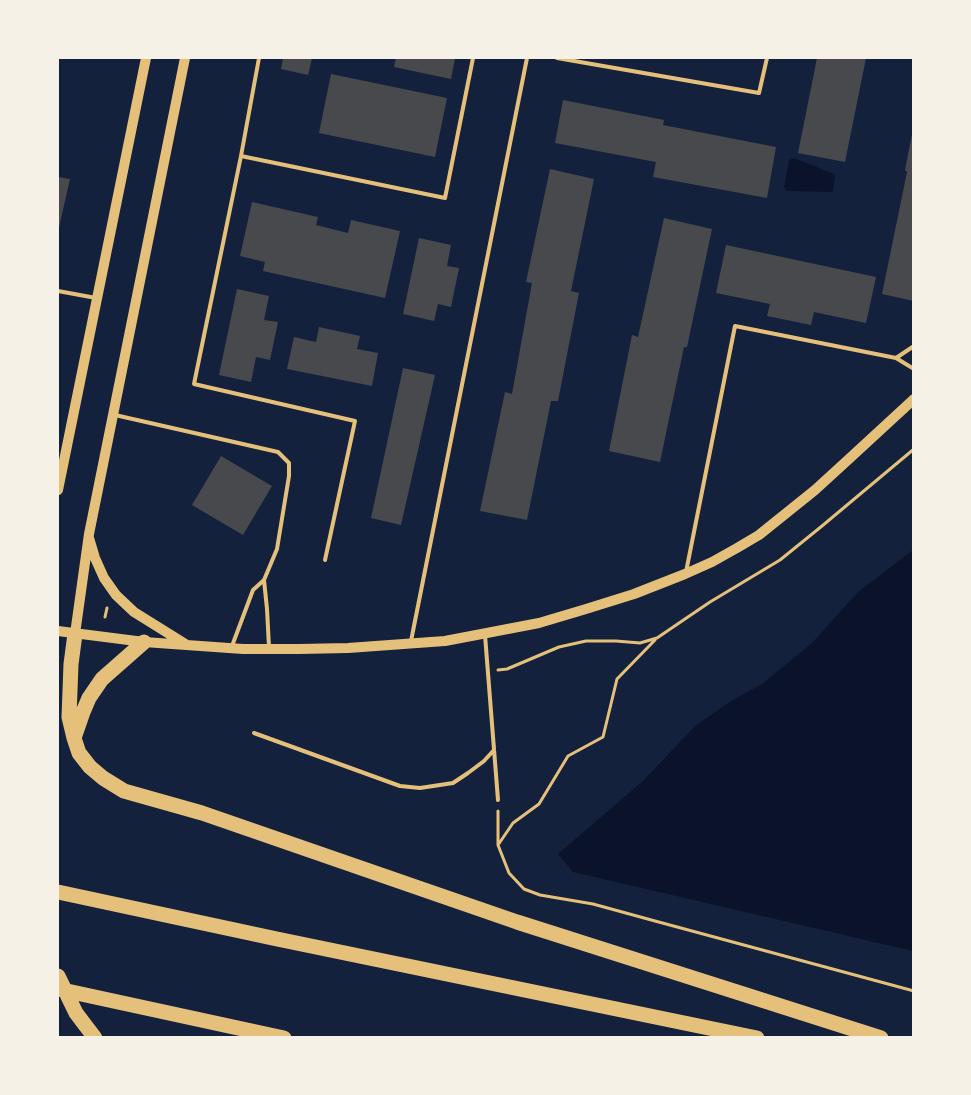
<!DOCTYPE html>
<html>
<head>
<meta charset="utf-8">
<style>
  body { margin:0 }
  #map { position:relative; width:971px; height:1095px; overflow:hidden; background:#14213d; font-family:Karla,sans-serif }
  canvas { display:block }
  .frame { position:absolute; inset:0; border:59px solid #f6f1e7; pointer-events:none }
</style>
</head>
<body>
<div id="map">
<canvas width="971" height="1095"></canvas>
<div class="frame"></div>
</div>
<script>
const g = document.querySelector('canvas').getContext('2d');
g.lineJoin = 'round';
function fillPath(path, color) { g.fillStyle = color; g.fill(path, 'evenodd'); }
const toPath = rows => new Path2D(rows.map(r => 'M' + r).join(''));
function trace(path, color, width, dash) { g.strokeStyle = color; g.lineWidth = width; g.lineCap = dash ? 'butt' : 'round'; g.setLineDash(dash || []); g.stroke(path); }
fillPath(toPath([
  [794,158,834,174,835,176,833,191,831,192,787,191,784,187,789,160],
  [913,550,913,951,573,872,558,854,644,780,695,726,731,701,762,684,812,643,858,592]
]), '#0b132b');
fillPath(toPath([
  [283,58,312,58,308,75,281,69],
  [396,58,455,58,451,79,394,67],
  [817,58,866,58,845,162,798,153],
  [331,74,447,98,435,157,319,133],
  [563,100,664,120,663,125,776,147,767,198,653,177,656,162,555,143],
  [913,129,914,129,914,301,882,294,907,172,905,170],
  [550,169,594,179,571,291,579,293,558,401,551,401,527,520,480,511,505,392,512,394,532,283,526,282],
  [58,177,70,179,58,232],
  [252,202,318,217,316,225,348,233,351,220,400,231,385,298,263,271,265,262,240,256],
  [664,218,712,229,687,347,684,347,660,462,609,451,632,335,638,337],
  [419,238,451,245,447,266,459,268,451,307,438,304,434,321,403,314],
  [726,245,876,277,866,323,814,312,811,325,767,316,770,304,716,293],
  [237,289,269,296,264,320,278,322,270,360,256,357,251,382,219,375],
  [319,327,360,336,357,349,378,353,372,386,287,369,294,337,316,342],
  [403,368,435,375,401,525,371,518],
  [221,456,272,486,243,535,192,505]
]), '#48494c');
trace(toPath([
  [105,617,107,608],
  [498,670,507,669,559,647,586,641,616,641,640,643,657,638,710,602,780,560,822,526,914,449],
  [498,811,498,845,509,873,524,889,540,895,593,904,655,921,914,991],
  [498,845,513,823,539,804,568,756,603,737,617,679,655,640]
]), '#e5c07b', 3);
trace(toPath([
  [259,58,241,156,194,384,355,421,325,560],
  [557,58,759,93,767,58],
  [241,156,445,198,473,58],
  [58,291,96,298],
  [896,358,914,369],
  [115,415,278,452,289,463,289,476,277,549,264,580,253,590,232,646],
  [686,572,735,326,896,358,914,346],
  [264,580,267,609,269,647],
  [485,635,498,800],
  [411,641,527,58],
  [254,733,400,786,420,788,453,783,468,773,484,761,494,750]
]), '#e5c07b', 4);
trace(toPath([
  [58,490,146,58],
  [89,538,95,558,104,578,116,595,134,612,187,645],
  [58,631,144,642,243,649,299,649,348,648,445,641,539,623,586,609,634,594,685,574,712,562,737,548,759,535,815,490,850,458,914,399],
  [75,634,89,534,185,58]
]), '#e5c07b', 10);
trace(toPath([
  [75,634,71,664,69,717,74,738,79,753,90,767,103,778,124,791,202,813,517,922,881,1038],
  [74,738,83,712,89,698,102,679,144,642],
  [58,892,277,939,757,1038],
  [58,976,76,1013,95,1038],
  [58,989,284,1038]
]), '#e5c07b', 15);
</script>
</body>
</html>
